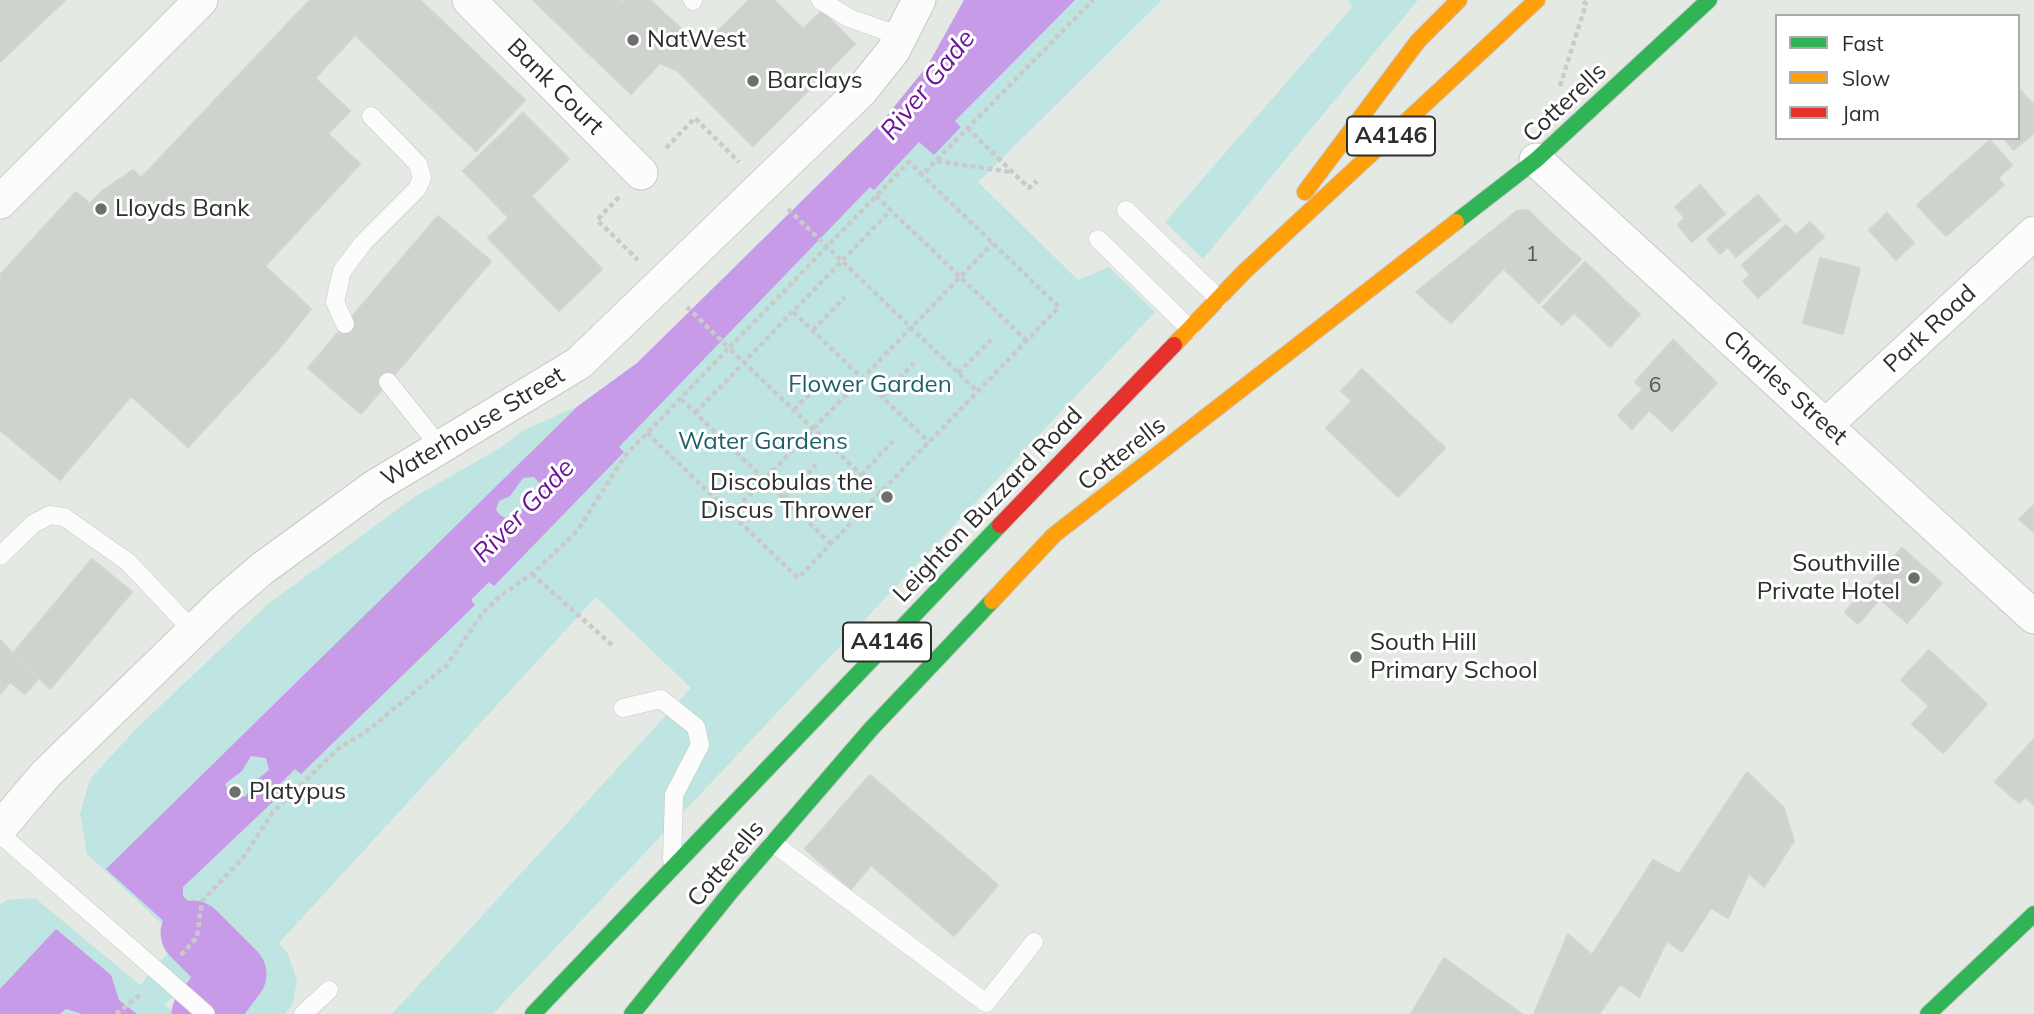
<!DOCTYPE html>
<html>
<head>
<meta charset="utf-8">
<style>
  body { margin:0 }
  #map { position:relative; width:2034px; height:1014px; overflow:hidden; background:#e4eae3; font-family:Mulish,sans-serif }
  canvas { display:block }
  .legend { position:absolute; left:1775px; top:14px; width:245px; height:126px; box-sizing:border-box; background:#fff; border:2px solid #ababab; margin:0; padding:9px 12px; list-style:none; font-size:21px; color:#2d2d2d }
  .legend li { display:flex; align-items:center; gap:14px; height:35px }
  .legend b { width:35px; border:2px solid #ababab }
</style>
</head>
<body>
<div id="map">
<canvas width="2034" height="1014"></canvas>
<ul class="legend">
<li><b style="height:9px;background:#30b455"></b>Fast</li>
<li><b style="height:9px;background:#ff9f0a"></b>Slow</li>
<li><b style="height:9px;background:#e5322d"></b>Jam</li>
</ul>
</div>
<script>
const g = document.querySelector('canvas').getContext('2d');
g.lineJoin = 'round';
function fillPath(path, color) { g.fillStyle = color; g.fill(path, 'evenodd'); }
const toPath = rows => new Path2D(rows.map(r => 'M' + r).join(''));
function trace(path, color, width, dash) { g.strokeStyle = color; g.lineWidth = width; g.lineCap = dash ? 'butt' : 'round'; g.setLineDash(dash || []); g.stroke(path); }
function label(font, color, halo, rows, align = 'center') {
  g.font = font + ' Mulish,sans-serif'; g.lineWidth = 6; g.setLineDash([]); g.textBaseline = 'middle'; g.strokeStyle = halo; g.fillStyle = color; for (const [text, x, y, turn = 0] of rows) {
    g.save(); g.translate(x, y); g.rotate((+turn || 0) * Math.PI / 180); g.textAlign = isNaN(turn) ? turn : align; if (halo) g.strokeText(text, 0, 0); g.fillText(text, 0, 0); g.restore();
  }
}
fillPath(toPath([
  [964,0,1162,0,978,182,1078,280,1109,267,1155,312,493,1014,392,1014,691,688,596,597,279,943,288,954,297,980,293,1003,285,1014,233,1014,205,989,216,974,203,963,165,1005,175,1014,0,1014,0,905,6,900,35,898,140,985,179,940,87,854,80,814,90,779,135,730,268,604,416,496,500,448,522,431,578,406,637,363,881,123,928,65],
  [1348,0,1418,0,1203,259,1165,222,1353,6]
]), '#bee5e1');
fillPath(toPath([
  [964,0,1075,0,955,121,961,127,934,155,919,142,874,190,870,187,619,447,624,452,494,586,489,582,471,600,475,605,301,774,295,769,275,789,281,794,183,887,183,896,203,916,244,976,222,1004,209,990,222,974,106,869,578,406,637,363,881,123,928,65],
  [534,477,540,484,541,492,526,503,517,518,509,519,501,516,496,510,499,501,510,496,523,478],
  [251,756,266,758,269,770,254,782,246,796,237,798,230,795,225,784,242,771],
  [56,929,111,975,119,1000,137,1014,82,1014,66,1009,60,1014,0,1014,0,989]
]), '#c79be8');
trace(toPath([
  [193,933,234,974,204,1014]
]), '#c79be8', 65);
const building = toPath([
  [0,0,65,0,0,62,0,0],
  [310,0,319,0,355,35,315,78,350,111,328,134,360,164,265,266,311,309,277,351,102,191,133,170,141,178,310,0],
  [319,0,420,0,525,100,476,151,319,0],
  [533,0,619,0,621,2,580,45,533,0],
  [624,0,650,0,701,47,678,71,660,63,631,94,580,45,624,0],
  [749,0,774,0,803,29,822,11,855,44,753,146,678,71,749,0],
  [2018,88,2034,105,2034,133,2014,150,2003,138,2018,138,2018,88],
  [523,113,569,159,509,218,463,171,523,113],
  [1990,140,2012,165,1998,178,2004,185,1946,236,1917,205,1990,140],
  [1700,185,1725,214,1692,242,1678,225,1685,218,1675,207,1700,185],
  [102,191,277,351,188,447,131,396,60,480,0,430,0,275,76,192,90,204,102,191],
  [1758,195,1780,220,1736,257,1728,247,1720,254,1707,239,1758,195],
  [531,196,602,269,559,311,488,238,531,196],
  [1528,210,1544,226,1451,323,1416,292,1517,211,1528,210],
  [1887,213,1914,243,1896,260,1869,230,1887,213],
  [438,216,491,261,361,414,308,368,438,216],
  [1810,222,1824,237,1758,298,1743,281,1750,275,1742,265,1786,225,1796,235,1810,222],
  [1544,226,1561,242,1521,285,1503,268,1544,226],
  [1561,242,1581,259,1539,303,1521,285,1561,242],
  [1820,258,1860,268,1843,334,1803,323,1820,258],
  [1585,262,1604,280,1562,325,1543,307,1585,262],
  [1604,280,1622,298,1592,329,1574,313,1604,280],
  [1622,298,1640,314,1610,347,1592,329,1622,298],
  [1673,340,1694,361,1632,429,1618,415,1643,389,1635,382,1673,340],
  [1694,361,1717,383,1672,431,1649,410,1694,361],
  [1362,369,1445,448,1398,497,1326,428,1352,401,1341,391,1362,369],
  [2034,505,2034,532,2019,519,2034,505],
  [1902,548,1942,583,1907,623,1880,599,1858,624,1845,612,1902,548],
  [92,559,132,592,50,689,14,652,92,559],
  [0,640,38,679,25,694,10,682,0,694,0,640],
  [1929,650,1987,704,1943,753,1912,724,1929,706,1901,680,1929,650],
  [2034,739,2034,805,2025,797,2019,803,1995,782,2034,739],
  [1747,772,1784,808,1794,841,1764,887,1749,873,1728,918,1711,908,1682,952,1667,941,1639,997,1620,984,1599,1014,1534,1014,1568,934,1592,955,1653,860,1679,874,1747,772],
  [870,775,998,885,954,936,871,865,851,889,805,849,870,775],
  [1444,958,1522,1014,1411,1014,1444,958]
]);
fillPath(building, '#cfd3ce');
trace(building, '#d0d5cf', 2);
const lane = toPath([
  [692,0,693,1],
  [820,0,849,18,900,36],
  [1126,210,1219,299],
  [1098,239,1190,329],
  [345,324,335,302,342,271,363,243,417,189,422,178,418,164,371,116],
  [388,382,440,447],
  [0,556,33,524,50,515,64,517,128,562,193,631],
  [623,708,661,699,696,727,700,745,674,795,672,860],
  [0,834,156,970],
  [773,843,986,1003,1034,942],
  [303,1014,329,990]
]);
const street = toPath([
  [469,0,641,173],
  [1536,160,2034,617],
  [0,202,201,0],
  [1826,425,2034,233],
  [0,828,46,774,222,603,263,568,374,487,579,363,861,91,893,51,919,0]
]);
const fast = toPath([
  [1456,222,1536,160,1709,0],
  [533,1014,1000,525],
  [632,1014,733,889,871,729,992,601],
  [1928,1014,2034,914]
]);
const slow = toPath([
  [1305,192,1418,41,1459,0],
  [1174,345,1244,272,1537,0],
  [992,601,1054,535,1456,222]
]);
const jam = toPath([
  [1000,525,1174,345]
]);
trace(lane, '#c8c8c7', 19);
trace(street, '#c8c8c7', 35);
trace(fast, '#c8c8c7', 18);
trace(slow, '#c8c8c7', 18);
trace(jam, '#c8c8c7', 18);
trace(toPath([
  [1560,86,1586,4,1582,0],
  [967,128,1029,188,1037,181],
  [666,148,695,118,739,162],
  [937,161,1011,172],
  [876,196,1027,341],
  [619,197,597,220,638,260],
  [788,209,978,392],
  [687,307,729,348,909,162,922,175,1093,0],
  [793,312,929,442],
  [813,330,845,297],
  [958,373,991,340],
  [882,397,914,363],
  [681,399,831,544],
  [794,410,826,377],
  [695,413,891,210],
  [647,433,798,578,1059,307,922,175],
  [861,475,893,441],
  [784,498,816,465],
  [731,514,993,243],
  [532,574,612,645],
  [181,955,197,937,202,901,243,858,273,812,339,748,367,731,447,665,482,614,501,595,532,574,577,531,625,456,729,348,880,493],
  [116,1014,142,993]
]), '#c9cac9', 4.5, [5, 3.5]);
trace(lane, '#fbfcfb', 18);
trace(street, '#fbfcfb', 33);
trace(fast, '#30b455', 16);
trace(slow, '#ff9f0a', 16);
trace(jam, '#e5322d', 16);
const laneBridge = toPath([
  [156,970,206,1014]
]);
trace(laneBridge, '#c8c8c7', 19, []);
trace(laneBridge, '#fbfcfb', 18);
for (const [x, y, r, color] of [
  [633,40,7,"#6d6f6d"],
  [753,81,7,"#6d6f6d"],
  [101,209,7,"#6d6f6d"],
  [887,497,7,"#6d6f6d"],
  [1914,578,7,"#6d6f6d"],
  [1356,657,7,"#6d6f6d"],
  [235,792,7,"#6d6f6d"]
]) { const dot = new Path2D(); dot.arc(x, y, r, 0, 2 * Math.PI); g.fillStyle = color; g.fill(dot); trace(dot, '#fff', 2.5); }
label('21px', '#565756', null, [
  ["1",1532,255],
  ["6",1655,386]
]);
for (const [x, y, w] of [
  [1391,136,88],
  [887,642,88]
]) { const box = new Path2D(); box.roundRect(x - w / 2, y - 19.5, w, 39, 5); g.fillStyle = '#fff'; g.fill(box); trace(box, '#2d2d2d', 2); }
label('bold 23px', '#2d2d2d', null, [
  ["A4146",1391,136],
  ["A4146",887,642]
]);
label('24px', '#2d2d2d', '#fff', [
  ["NatWest",647,40],
  ["Barclays",767,81],
  ["Lloyds Bank",115,209],
  ["Discobulas the",873,483,"right"],
  ["Discus Thrower",873,511,"right"],
  ["Southville",1900,564,"right"],
  ["Private Hotel",1900,592,"right"],
  ["South Hill",1370,643],
  ["Primary School",1370,671],
  ["Platypus",249,792]
], 'left');
label('24px', '#2d2d2d', '#fff', [
  ["Bank Court",555,87,45],
  ["Cotterells",1565,103,-43],
  ["Park Road",1930,329,-43],
  ["Charles Street",1785,388,42],
  ["Waterhouse Street",473,427,-31],
  ["Cotterells",1122,454,-38],
  ["Leighton Buzzard Road",988,505,-46],
  ["Cotterells",726,864,-50]
]);
label('24px', '#1e5f68', '#fff', [
  ["Flower Garden",870,385],
  ["Water Gardens",763,442]
]);
label('italic 26px', '#6d149a', '#fff', [
  ["River Gade",928,85,-51],
  ["River Gade",524,511,-46]
]);
</script>
</body>
</html>
